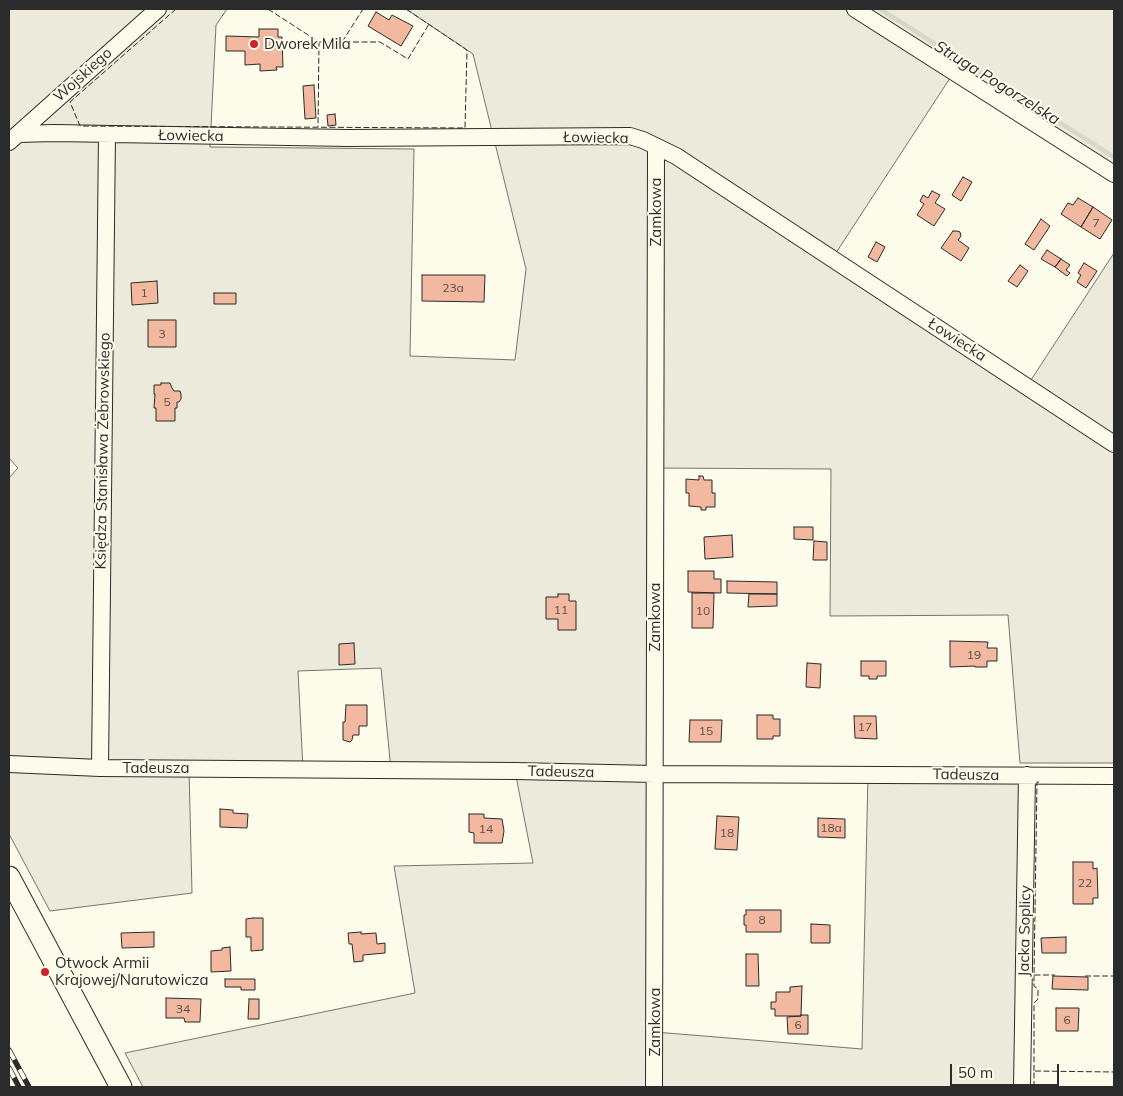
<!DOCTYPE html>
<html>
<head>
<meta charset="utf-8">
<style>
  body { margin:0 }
  #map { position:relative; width:1123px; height:1096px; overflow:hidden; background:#fdfbea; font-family:Mulish,sans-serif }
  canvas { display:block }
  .frame { position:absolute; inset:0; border:10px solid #2b2b2b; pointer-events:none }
  .scale { position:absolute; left:950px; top:1064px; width:109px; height:22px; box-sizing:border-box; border:2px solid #2b2b2b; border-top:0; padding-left:6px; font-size:15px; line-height:18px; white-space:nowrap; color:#2b2b2b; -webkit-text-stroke:4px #fdfbea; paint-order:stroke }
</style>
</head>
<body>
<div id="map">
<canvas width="1123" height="1096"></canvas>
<div class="frame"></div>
<div class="scale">50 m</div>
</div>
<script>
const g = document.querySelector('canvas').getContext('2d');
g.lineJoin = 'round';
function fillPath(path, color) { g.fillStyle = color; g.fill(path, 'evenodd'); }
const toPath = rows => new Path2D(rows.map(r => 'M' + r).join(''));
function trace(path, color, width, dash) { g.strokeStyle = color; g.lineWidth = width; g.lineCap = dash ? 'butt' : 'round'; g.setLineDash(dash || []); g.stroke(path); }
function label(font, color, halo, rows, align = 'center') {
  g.font = font + ' Mulish,sans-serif'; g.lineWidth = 4; g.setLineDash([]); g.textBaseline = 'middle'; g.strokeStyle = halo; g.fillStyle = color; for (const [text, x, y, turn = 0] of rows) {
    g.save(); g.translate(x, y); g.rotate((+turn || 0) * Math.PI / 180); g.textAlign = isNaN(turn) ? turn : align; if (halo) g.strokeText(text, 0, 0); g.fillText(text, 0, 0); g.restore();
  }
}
const green = toPath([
  [9,9,227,9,216,25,210,147,414,149,410,356,515,360,526,269,473,54,406,9,1114,9,1114,174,954,72,832,259,1027,386,1114,253,1114,763,1020,763,1008,615,830,616,831,469,656,468,655,1032,862,1049,868,773,1027,775,1020,1087,143,1087,125,1053,415,993,394,866,533,863,515,771,391,770,381,668,298,671,303,769,189,769,192,893,50,911,9,834,9,478,18,468,9,458,9,9]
]);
fillPath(green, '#ecebdb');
trace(green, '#74746e', 1);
trace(toPath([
  [880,9,1114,157]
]), '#d8d7c9', 4.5);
const building = toPath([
  [376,12,389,20,392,15,413,26,401,46,368,26,376,12],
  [259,29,278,29,278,37,282,37,283,67,276,67,277,70,260,71,260,64,245,65,245,51,226,51,226,36,259,37,259,29],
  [314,85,316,118,305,119,303,86,314,85],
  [335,114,336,125,328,126,327,115,335,114],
  [963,177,972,182,961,201,952,195,963,177],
  [932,191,940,195,935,203,945,209,934,226,917,215,924,204,920,201,923,195,928,198,932,191],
  [1078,198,1093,207,1081,227,1061,214,1068,203,1073,205,1078,198],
  [1093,207,1112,220,1100,239,1081,227,1093,207],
  [1041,219,1050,226,1034,250,1025,244,1041,219],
  [953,231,957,231,960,232,961,236,958,240,969,248,961,261,941,248,953,231],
  [876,242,885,247,877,262,868,257,876,242],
  [1047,250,1061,259,1055,267,1041,259,1047,250],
  [1061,259,1070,265,1066,270,1070,273,1067,276,1055,267,1061,259],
  [1084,263,1097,271,1086,288,1077,282,1081,275,1078,273,1084,263],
  [1020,265,1028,271,1017,287,1008,281,1020,265],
  [422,275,485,275,484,302,422,301,422,275],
  [157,281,158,303,132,305,131,283,157,281],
  [214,293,236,293,236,304,214,304,214,293],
  [148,320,176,320,176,347,148,347,148,320],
  [161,383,170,383,172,388,174,391,180,391,181,394,181,399,179,402,177,402,177,408,175,408,175,421,156,421,156,408,154,408,155,394,154,394,154,385,161,385,161,383],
  [699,476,703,476,704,480,712,480,712,493,715,493,715,507,706,507,706,510,701,510,701,507,689,506,689,493,686,493,686,479,699,480,699,476],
  [794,527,813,527,813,540,794,539,794,527],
  [732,535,733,557,705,559,704,537,732,535],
  [814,541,827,542,827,560,813,560,814,541],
  [688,571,714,571,714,579,721,579,721,593,688,592,688,571],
  [727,581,777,582,777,594,727,593,727,581],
  [692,593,714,593,713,628,692,628,692,593],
  [558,594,569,594,569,601,576,601,576,630,558,630,558,619,546,619,546,597,558,597,558,594],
  [749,594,777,594,777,606,748,607,749,594],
  [950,641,988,642,987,648,997,648,997,661,987,661,987,667,975,667,975,666,950,667,950,641],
  [354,643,355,664,339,665,339,644,354,643],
  [861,661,886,661,886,676,877,676,877,679,869,679,869,676,861,676,861,661],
  [807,663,821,664,820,688,806,687,807,663],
  [346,705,367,705,367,726,359,726,359,735,353,735,352,740,350,742,343,740,343,722,345,722,346,705],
  [757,715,773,715,773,719,780,719,780,736,773,736,773,739,757,739,757,715],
  [854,716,876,716,877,739,855,738,854,716],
  [690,720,722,720,721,742,689,742,690,720],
  [220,809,233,810,233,813,248,814,247,828,220,827,220,809],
  [469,814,484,814,484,818,502,819,504,831,502,843,474,843,474,833,469,832,469,814],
  [717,816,739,817,737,850,715,849,717,816],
  [818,818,845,819,845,838,818,837,818,818],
  [1073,862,1093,862,1093,869,1097,868,1098,898,1093,898,1093,904,1073,904,1073,862],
  [746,910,781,910,781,932,746,932,746,925,744,925,744,915,746,915,746,910],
  [253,918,263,918,263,950,251,951,251,937,246,937,246,919,253,918],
  [811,924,830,925,830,943,811,943,811,924],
  [154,932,154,947,122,948,121,933,154,932],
  [361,932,361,934,376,933,377,944,385,943,385,953,363,955,363,961,354,962,352,944,349,944,348,933,361,932],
  [1066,937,1066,953,1042,953,1041,938,1066,937],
  [230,947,231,971,211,972,211,951,222,950,222,948,230,947],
  [746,954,758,954,759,986,746,986,746,954],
  [1053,976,1088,977,1088,990,1052,989,1053,976],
  [225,979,255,979,255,990,241,990,241,987,225,987,225,979],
  [802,986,801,1016,775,1016,775,1009,771,1009,771,1002,776,1002,776,992,790,992,790,987,802,986],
  [166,998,201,999,200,1022,185,1022,184,1018,166,1018,166,998],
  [249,999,259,999,259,1019,248,1019,249,999],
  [1056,1008,1079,1008,1078,1031,1056,1031,1056,1008],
  [801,1015,808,1015,808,1034,788,1034,787,1017,801,1016,801,1015]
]);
fillPath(building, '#f2b8a0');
trace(building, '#2b2b2b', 1);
const minor = toPath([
  [855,9,1114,174],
  [18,134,54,133,348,138,630,136,643,140,676,156,1114,444],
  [9,142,158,9],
  [9,764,100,768,515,771,655,774,1114,776],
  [100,768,107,134],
  [654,1087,656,147],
  [1022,1087,1027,775]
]);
const major = toPath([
  [9,877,121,1087]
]);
trace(minor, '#2b2b2b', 18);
trace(major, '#2b2b2b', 23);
trace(minor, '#fdfbea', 16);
trace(major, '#fdfbea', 21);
const rail = toPath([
  [9,1050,29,1087],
  [9,1068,19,1087]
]);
trace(rail, '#2b2b2b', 5.5);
trace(rail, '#fdfbea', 4, [11]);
trace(toPath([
  [176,9,70,102,80,126,465,128,467,50,406,9],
  [268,9,319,42,318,127],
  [319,42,380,42,408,59,429,24],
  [342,42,363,9],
  [1039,782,1037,782,1034,975,1055,975],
  [1034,975,1034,986,1038,989,1038,999,1034,1003,1034,1071],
  [1085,976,1114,976],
  [1034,1087,1034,1071,1114,1072]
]), '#2b2b2b', 1, [6, 2.5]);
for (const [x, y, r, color] of [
  [254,44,5,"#c62828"],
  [45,972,5,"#c62828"]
]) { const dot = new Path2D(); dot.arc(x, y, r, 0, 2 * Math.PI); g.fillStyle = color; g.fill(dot); trace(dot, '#fdfbea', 2); }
label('12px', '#5d4e48', null, [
  ["7",1096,223],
  ["23a",453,288],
  ["1",144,293],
  ["3",162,334],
  ["5",167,402],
  ["11",561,610],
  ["10",703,611],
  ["19",974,655],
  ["17",865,727],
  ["15",706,731],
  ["18a",831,828],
  ["14",486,829],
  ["18",727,833],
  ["22",1085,883],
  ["8",762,920],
  ["34",183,1009],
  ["6",1067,1020],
  ["6",798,1025]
]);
label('15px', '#2b2b2b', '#fdfbea', [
  ["Dworek Mila",264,44],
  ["Otwock Armii",55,963],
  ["Krajowej/Narutowicza",55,980]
], 'left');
label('15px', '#2b2b2b', '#fdfbea', [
  ["Wojskiego",83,75,-42],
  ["Łowiecka",191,136,1],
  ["Łowiecka",596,138,1],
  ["Zamkowa",656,212,-90],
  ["Łowiecka",957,340,33],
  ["Księdza Stanisława Żebrowskiego",103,451,-89],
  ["Zamkowa",655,617,-90],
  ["Tadeusza",156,768],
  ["Tadeusza",561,772,1],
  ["Tadeusza",966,775,1],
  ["Jacka Soplicy",1025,931,-89],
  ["Zamkowa",655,1022,-90]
]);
label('italic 16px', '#2b2b2b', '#fdfbea', [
  ["Struga Pogorzelska",997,83,32]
]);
</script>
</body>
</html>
